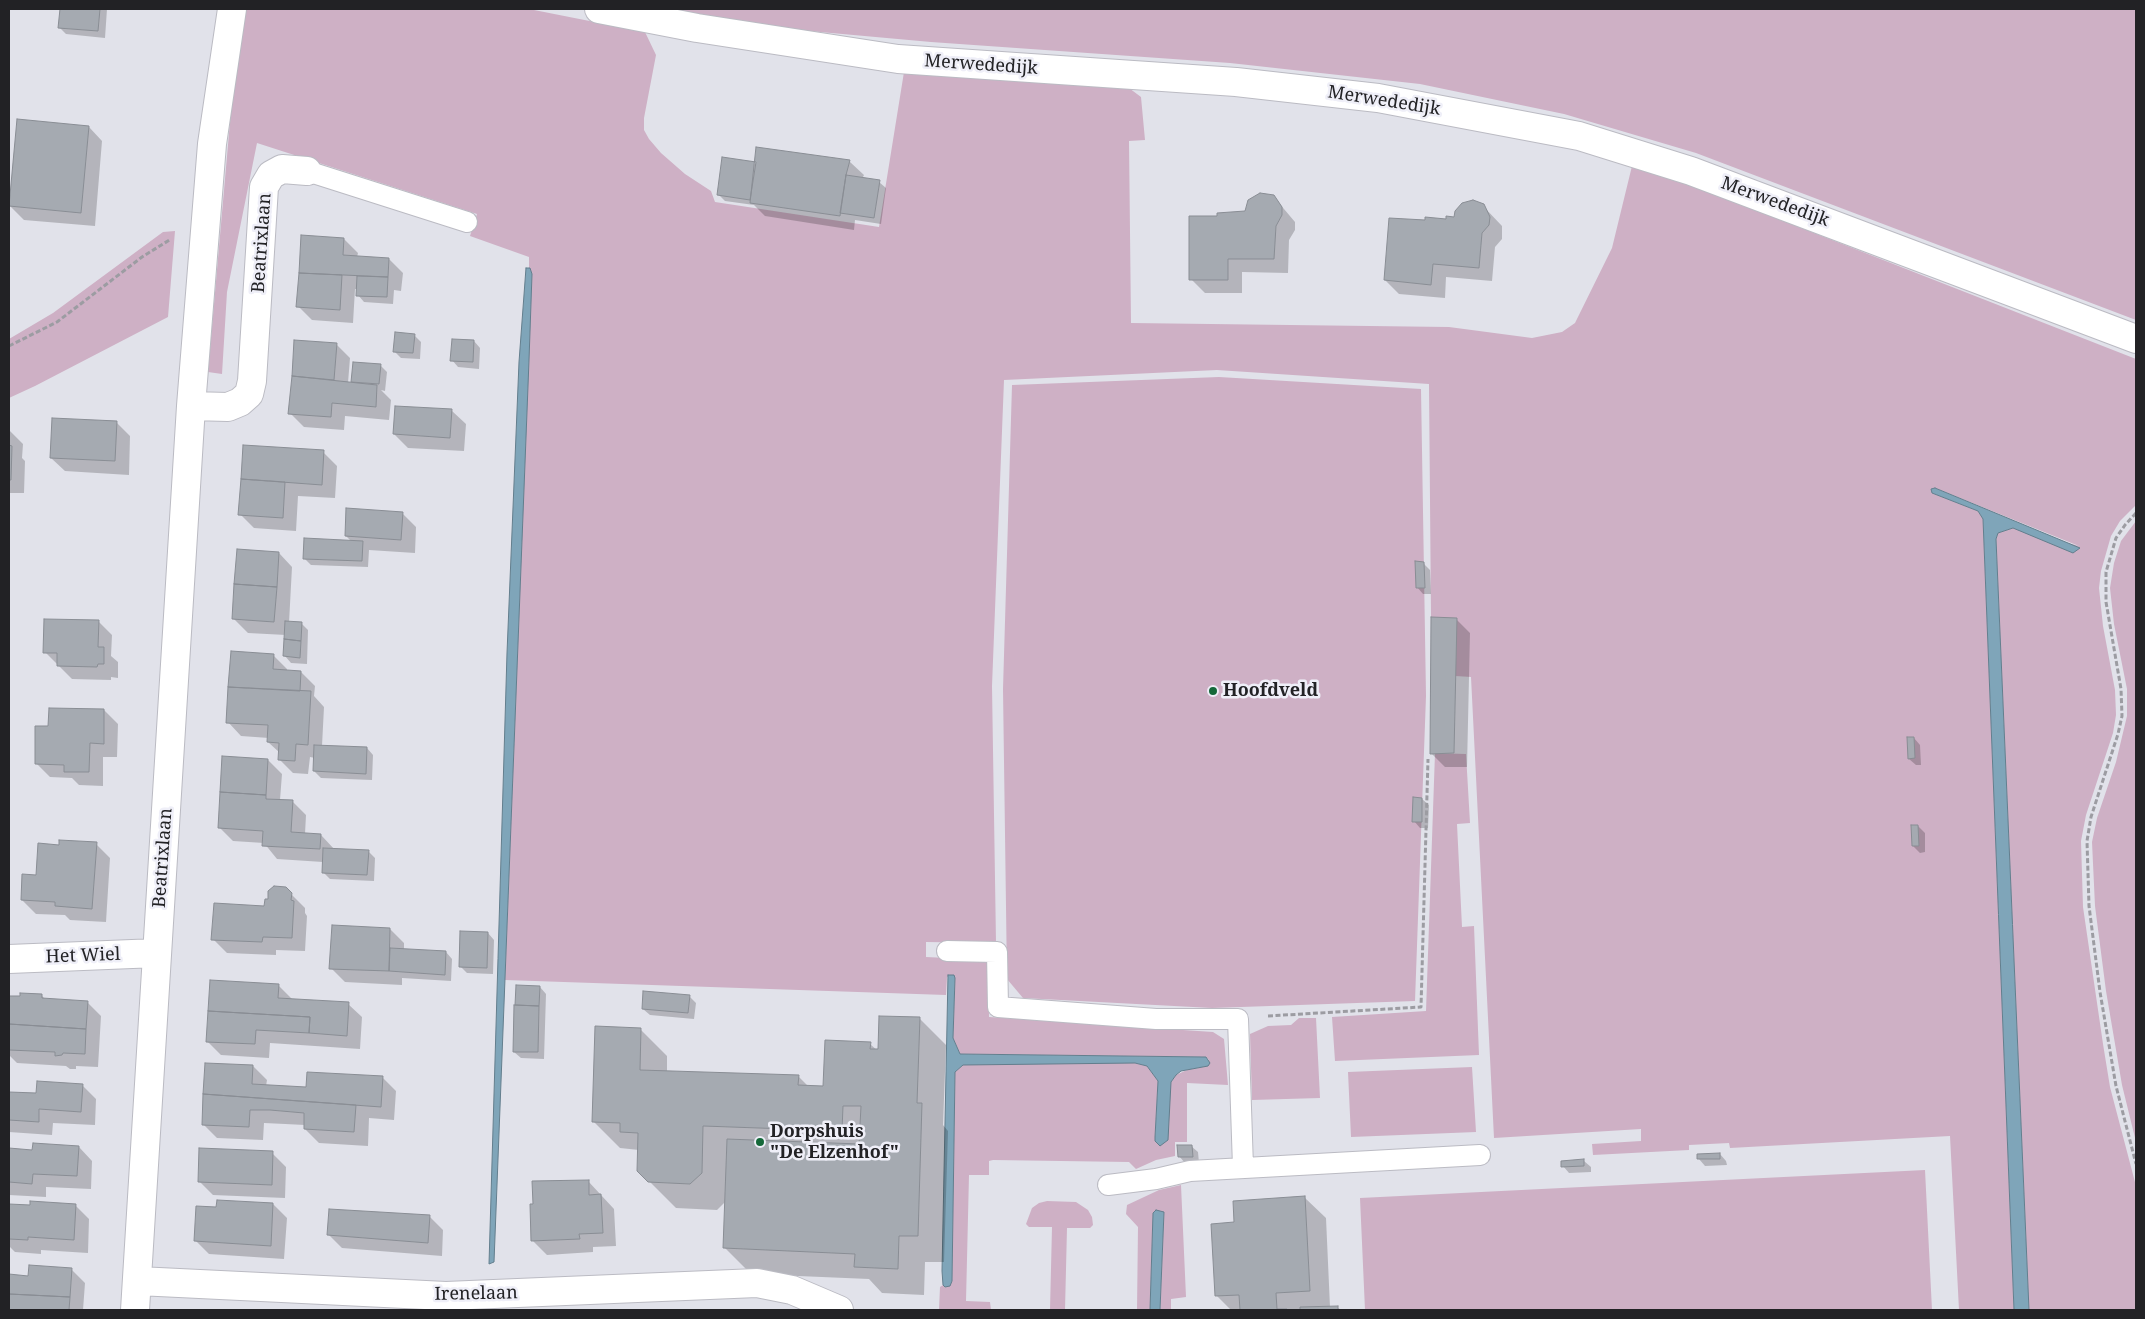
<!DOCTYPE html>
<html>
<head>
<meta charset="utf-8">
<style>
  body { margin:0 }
  #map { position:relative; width:2145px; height:1319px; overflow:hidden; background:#e1e2ea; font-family:"Noto Serif",serif }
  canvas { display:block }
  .frame { position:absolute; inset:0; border:10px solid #222225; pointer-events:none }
</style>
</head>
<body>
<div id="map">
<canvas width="2145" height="1319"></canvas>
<div class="frame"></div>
</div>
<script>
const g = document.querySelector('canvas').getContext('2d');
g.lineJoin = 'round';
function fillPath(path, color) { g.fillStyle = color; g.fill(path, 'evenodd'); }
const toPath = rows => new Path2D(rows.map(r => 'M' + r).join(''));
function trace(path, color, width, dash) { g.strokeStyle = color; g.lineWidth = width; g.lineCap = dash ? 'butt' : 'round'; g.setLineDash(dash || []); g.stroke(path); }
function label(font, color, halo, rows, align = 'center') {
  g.font = font + ' "Noto Serif",serif'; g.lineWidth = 5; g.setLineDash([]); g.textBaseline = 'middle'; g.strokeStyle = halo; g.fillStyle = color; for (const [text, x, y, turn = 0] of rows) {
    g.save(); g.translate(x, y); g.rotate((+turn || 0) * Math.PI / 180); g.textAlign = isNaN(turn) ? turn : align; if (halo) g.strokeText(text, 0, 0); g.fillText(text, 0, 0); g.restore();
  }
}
fillPath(toPath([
  [246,9,529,9,645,32,656,55,644,118,644,130,649,139,661,153,685,174,711,191,715,202,879,227,904,72,958,77,1129,88,1141,97,1145,140,1129,141,1131,323,1449,327,1532,338,1562,332,1575,323,1612,248,1632,166,1684,182,2136,359,2136,505,2120,521,2111,536,2101,571,2099,588,2103,626,2115,690,2116,715,2113,733,2086,815,2081,841,2083,907,2103,1044,2110,1087,2136,1186,2136,1310,2029,1310,1996,539,1998,533,2013,528,2079,546,1935,488,1931,489,1932,493,1978,511,1983,519,2014,1310,1959,1310,1950,1136,1730,1148,1729,1143,1689,1145,1689,1150,1593,1155,1592,1144,1641,1141,1641,1129,1494,1138,1471,677,1455,676,1431,617,1429,384,1217,370,1004,380,992,686,996,943,926,942,926,957,988,960,989,1017,1213,1032,1224,1039,1228,1085,1187,1083,1187,1142,1175,1142,1175,1156,1156,1160,1136,1169,1129,1162,993,1160,989,1161,989,1175,969,1175,966,1301,990,1302,991,1310,939,1310,940,1287,943,1285,945,1287,952,1281,955,1072,963,1065,974,1063,1135,1063,1147,1066,1158,1081,1155,1137,1171,1082,1176,1075,1189,1069,1198,1068,1209,1060,1206,1057,960,1054,953,1038,955,978,947,977,946,995,505,980,532,274,529,268,529,257,470,236,477,214,257,143,227,292,222,374,208,372,233,88],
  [671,9,2136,9,2136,320,1696,153,1564,114,1420,84,1230,63,931,42,776,28],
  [175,231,168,317,35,386,9,398,9,339,53,313,163,232],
  [1219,377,1421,389,1426,696,1415,1001,1212,1008,1023,998,1007,979,1003,689,1012,385],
  [2136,521,2136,1142,2122,1085,2106,991,2095,906,2092,842,2097,818,2116,762,2127,716,2127,689,2114,624,2110,588,2114,563,2121,541],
  [1435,753,1466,754,1470,823,1457,824,1462,927,1474,926,1479,1055,1335,1061,1332,1017,1426,1011],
  [1299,1018,1316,1018,1320,1098,1252,1100,1250,1034,1268,1026,1291,1025],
  [1472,1067,1476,1132,1351,1137,1348,1072],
  [1925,1170,1932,1310,1365,1310,1360,1198],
  [1181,1185,1186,1297,1171,1299,1171,1310,1160,1310,1164,1212,1153,1213,1150,1310,1137,1310,1138,1227,1126,1214,1127,1205,1159,1190],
  [1047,1201,1076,1202,1088,1210,1092,1217,1093,1225,1090,1228,1067,1228,1065,1310,1050,1310,1052,1227,1029,1227,1026,1224,1032,1208,1039,1203]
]), '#ceb0c5');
const water = toPath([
  [526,268,530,268,532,274,529,360,494,1262,489,1264,507,653,519,362,526,268],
  [1935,488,2080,548,2073,553,2013,528,1998,533,1996,539,2029,1310,2014,1310,1983,519,1978,511,1932,493,1931,489,1935,488],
  [948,975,954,975,955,978,953,1038,960,1054,1206,1057,1210,1063,1208,1066,1181,1071,1176,1075,1171,1082,1168,1140,1160,1146,1155,1141,1155,1137,1158,1081,1147,1066,1135,1063,963,1065,955,1072,952,1281,950,1286,945,1287,943,1285,942,1271,948,975],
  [1156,1210,1164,1212,1160,1310,1150,1310,1153,1213,1156,1210]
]);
fillPath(water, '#7fa5b9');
trace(water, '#637e8d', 1);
fillPath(toPath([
  [61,9,107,9,105,38,66,34,60,28],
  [89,127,102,141,95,226,24,220,10,206],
  [757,148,850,162,864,175,862,179,879,182,886,188,881,224,855,220,854,230,765,216,754,205,725,201,718,194,756,163],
  [1263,193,1273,196,1295,222,1295,230,1289,240,1288,273,1242,272,1242,293,1205,293,1191,279,1218,217,1247,212,1251,199],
  [1483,206,1502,226,1502,239,1495,247,1492,281,1446,277,1445,298,1399,294,1385,280,1426,222,1447,220],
  [302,236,344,239,358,253,357,257,389,259,403,273,401,291,394,290,393,304,364,302,358,295,358,289,355,289,353,323,312,320,298,306],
  [414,335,421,342,420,359,401,358,395,352],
  [296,341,336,344,350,358,348,383,355,384,352,381,380,365,387,372,385,391,381,390,391,400,389,420,345,416,344,430,304,427,290,413],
  [474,341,480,348,479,369,458,367,452,360],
  [452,411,466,424,464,451,408,448,394,434],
  [116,422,130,436,129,475,65,471,51,458],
  [9,430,23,444,22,458,25,461,24,493,9,493],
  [323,452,337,466,335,498,298,496,296,531,254,528,240,514],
  [402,513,416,527,415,553,369,550,368,567,311,565,304,558,351,541,346,536],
  [279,553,292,567,289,623,301,623,308,630,307,664,291,663,285,656,286,635,248,633,234,619],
  [1423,563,1430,570,1431,594,1423,594,1417,587],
  [1456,619,1470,633,1467,767,1445,767,1431,753],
  [98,621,112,635,111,656,118,662,118,678,111,677,111,680,72,679,45,652],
  [273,655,287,669,287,671,301,672,315,686,314,696,324,707,322,746,367,748,373,755,372,780,321,778,314,771,315,758,310,757,308,774,293,773,279,759,280,753,268,742,269,738,241,736,228,722],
  [104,710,118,724,117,757,103,757,103,786,79,785,72,778,50,777,36,763,49,728],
  [1914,738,1920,745,1921,765,1916,765,1909,759],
  [268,760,282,774,280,800,292,801,306,815,305,834,321,835,335,850,368,851,375,858,374,881,330,879,323,872,323,862,277,859,264,843,233,841,219,827],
  [1422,799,1429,805,1428,828,1420,828,1414,821],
  [1918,826,1925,833,1925,852,1920,853,1913,846],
  [96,844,110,858,106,922,70,920,65,915,36,914,22,900,60,847],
  [285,888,305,908,305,913,307,916,305,951,276,950,276,955,227,953,213,939,265,907,269,900],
  [390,929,404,943,404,950,446,952,452,959,451,981,402,978,402,985,345,982,331,968],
  [488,933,494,940,493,974,467,973,460,966],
  [278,985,292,999,348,1004,362,1017,360,1049,270,1043,269,1058,221,1055,207,1041],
  [517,987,540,987,546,994,544,1059,521,1058,514,1052],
  [42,996,46,1000,87,1002,101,1016,98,1067,76,1066,76,1069,70,1069,66,1066,17,1063,9,1055,9,997],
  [689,996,696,1003,694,1019,650,1015,643,1009],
  [920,1019,946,1045,943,1125,948,1131,944,1262,925,1262,924,1295,882,1293,869,1279,751,1274,725,1248,726,1201,717,1210,676,1208,638,1170,639,1150,620,1148,593,1121,641,1030,667,1056,667,1072,798,1076,809,1087,824,1088,870,1044,879,1052],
  [253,1066,267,1080,266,1086,307,1089,382,1077,396,1091,394,1120,369,1118,368,1146,319,1143,305,1129,305,1125,285,1124,264,1123,263,1140,217,1138,203,1124],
  [82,1085,96,1099,95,1125,53,1123,52,1135,9,1132,9,1094,37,1094],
  [1191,1146,1198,1152,1199,1163,1185,1163,1179,1156],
  [79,1147,92,1161,91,1189,46,1187,46,1197,9,1195,9,1150,34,1151],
  [272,1153,286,1167,285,1198,213,1195,199,1181],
  [1720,1154,1726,1161,1727,1165,1705,1166,1699,1159],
  [1584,1161,1591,1167,1591,1172,1569,1173,1563,1166],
  [588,1181,614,1209,616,1246,593,1247,593,1252,547,1255,533,1241],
  [1305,1198,1326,1218,1330,1307,1337,1307,1341,1310,1231,1310,1216,1295,1235,1224],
  [273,1204,287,1218,284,1259,209,1254,195,1240,218,1208],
  [9,1205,75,1205,89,1219,88,1253,41,1250,41,1254,15,1252,9,1246],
  [429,1216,443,1230,442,1256,342,1248,328,1234],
  [71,1269,85,1283,83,1310,9,1310,9,1275,29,1277]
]), '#0003');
const building = toPath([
  [60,9,100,9,98,31,58,28,60,9],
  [17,119,89,126,81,213,9,206,17,119],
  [756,147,850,160,846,175,840,216,750,203,756,147],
  [722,157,756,162,750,200,717,195,722,157],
  [846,175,880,180,874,218,840,213,846,175],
  [1260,193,1274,195,1282,207,1282,215,1276,226,1274,259,1228,259,1228,280,1189,280,1189,216,1217,216,1217,213,1245,211,1248,200,1260,193],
  [1473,200,1484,204,1490,217,1489,225,1482,233,1479,268,1433,264,1431,285,1384,280,1389,218,1425,220,1425,217,1446,219,1446,216,1454,217,1455,211,1462,203,1473,200],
  [301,235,344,238,343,255,389,258,388,277,299,273,301,235],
  [299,273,342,275,340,310,296,307,299,273],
  [357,276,388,277,387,297,356,296,357,276],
  [395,332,415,334,413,353,393,352,395,332],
  [452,339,474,340,473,362,450,361,452,339],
  [294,340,337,343,334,380,292,376,294,340],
  [353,362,381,364,379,384,351,382,353,362],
  [292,376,377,385,376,407,332,403,331,417,288,414,292,376],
  [395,406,452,409,450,438,393,434,395,406],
  [52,418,117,421,115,461,50,458,52,418],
  [9,429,9,445,12,446,11,480,9,480,9,429],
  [243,445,324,450,322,485,241,479,243,445],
  [241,479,285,482,283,518,238,515,241,479],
  [346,508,403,512,401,540,345,536,346,508],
  [304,538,363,541,362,561,303,559,304,538],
  [237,549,279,552,277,587,234,584,237,549],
  [1415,561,1424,562,1425,588,1416,588,1415,561],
  [234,584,277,587,274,622,232,619,234,584],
  [1431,617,1457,618,1454,753,1430,754,1431,617],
  [44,619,99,620,98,647,104,647,104,664,98,664,97,667,57,666,57,653,43,653,44,619],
  [285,621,302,622,301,641,284,639,285,621],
  [284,639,301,641,300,658,283,656,284,639],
  [231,651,274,654,273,669,301,671,300,691,228,687,231,651],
  [228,687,311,691,308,745,296,744,295,761,278,760,279,743,267,742,268,725,226,723,228,687],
  [49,708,104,709,104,744,90,743,89,772,64,772,64,765,35,764,35,726,48,726,49,708],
  [1907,737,1914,737,1915,758,1908,759,1907,737],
  [314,745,367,747,366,774,313,771,314,745],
  [222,756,268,759,266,795,220,792,222,756],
  [220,792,266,795,266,799,293,800,291,832,321,834,320,849,262,846,263,831,218,828,220,792],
  [1413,797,1422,798,1422,822,1412,822,1413,797],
  [1911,825,1918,825,1919,846,1912,846,1911,825],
  [59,840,97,842,92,909,55,906,55,902,21,900,22,874,36,875,38,843,59,845,59,840],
  [323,848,369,850,367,875,322,873,323,848],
  [274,886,286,887,292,893,291,900,294,901,292,938,263,937,262,942,211,940,214,903,264,906,265,899,268,899,268,891,274,886],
  [332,925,390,928,389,971,329,969,332,925],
  [460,931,488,932,487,968,459,967,460,931],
  [390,948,446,951,445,975,389,971,390,948],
  [210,980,279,984,278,998,349,1002,347,1036,309,1033,310,1017,208,1011,210,980],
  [516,985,540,986,539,1006,515,1005,516,985],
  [643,991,690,995,688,1013,642,1009,643,991],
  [20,993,42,994,42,998,88,1001,86,1029,9,1024,9,996,20,996,20,993],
  [514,1005,539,1006,538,1052,513,1052,514,1005],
  [208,1011,310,1017,309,1033,256,1030,255,1044,206,1042,208,1011],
  [879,1016,920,1017,917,1103,922,1103,918,1236,899,1236,898,1269,854,1267,855,1254,723,1248,727,1139,859,1144,861,1106,843,1106,842,1131,703,1126,702,1173,690,1184,648,1182,637,1171,638,1133,620,1132,620,1123,592,1122,595,1026,641,1028,640,1070,799,1075,798,1085,823,1086,825,1040,871,1042,870,1049,878,1049,879,1016],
  [9,1024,86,1029,85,1054,63,1053,62,1055,55,1056,55,1052,9,1050,9,1024],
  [205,1063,253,1065,252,1084,306,1087,307,1072,383,1076,381,1107,203,1094,205,1063],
  [37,1081,83,1084,81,1112,39,1109,39,1122,9,1120,9,1092,36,1093,37,1081],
  [203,1094,356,1105,354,1132,304,1129,304,1113,270,1110,250,1110,249,1127,202,1125,203,1094],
  [33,1143,79,1146,77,1176,33,1174,32,1184,9,1182,9,1148,32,1150,33,1143],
  [1177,1145,1192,1145,1193,1157,1178,1157,1177,1145],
  [199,1148,273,1151,272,1185,198,1182,199,1148],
  [1720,1153,1720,1159,1697,1159,1697,1154,1720,1153],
  [1584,1159,1584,1166,1561,1167,1561,1161,1584,1159],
  [589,1180,589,1195,601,1194,603,1233,579,1234,580,1239,531,1241,530,1204,533,1204,532,1181,589,1180],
  [1305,1196,1310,1291,1276,1293,1277,1309,1287,1309,1288,1310,1240,1310,1239,1295,1215,1296,1211,1224,1234,1222,1233,1201,1305,1196],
  [217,1200,273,1203,271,1246,194,1241,196,1206,216,1207,217,1200],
  [30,1201,76,1204,74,1240,28,1237,28,1240,9,1239,9,1204,30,1205,30,1201],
  [329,1209,430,1215,428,1243,327,1235,329,1209],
  [29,1265,72,1268,70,1297,9,1294,9,1274,28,1276,29,1265],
  [9,1294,70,1297,69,1310,9,1310,9,1294],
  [1338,1306,1338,1310,1300,1310,1300,1307,1338,1306]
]);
fillPath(building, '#a5aab1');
trace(building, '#898d94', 1);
const lane = toPath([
  [307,171,467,222],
  [947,951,997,952,998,1007,1156,1019,1238,1019,1243,1167],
  [1108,1185,1156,1179,1190,1171,1480,1155]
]);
const street = toPath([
  [599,9,697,28,898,59,1236,82,1378,98,1579,136,1691,171,2136,339],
  [191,406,228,407,240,402,249,394,252,381,264,187,271,175,282,169,307,171],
  [9,959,157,953],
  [138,1281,446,1296,757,1283,792,1290,839,1310],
  [135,1310,191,406,212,144,232,9]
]);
trace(lane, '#bbbbc3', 22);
trace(street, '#bbbbc3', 30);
trace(toPath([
  [9,346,57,322,142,257,171,239],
  [2136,513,2125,525,2116,538,2106,572,2106,602,2121,689,2122,716,2118,734,2091,817,2087,841,2089,906,2100,992,2116,1086,2136,1164],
  [1268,1016,1421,1007,1428,759]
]), '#9c9ca2', 3, [5, 2.5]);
trace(lane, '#fff', 20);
trace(street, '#fff', 28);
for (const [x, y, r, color] of [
  [1213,691,5,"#146839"],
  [760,1142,5,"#146839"]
]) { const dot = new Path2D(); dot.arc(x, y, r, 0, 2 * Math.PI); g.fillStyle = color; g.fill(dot); trace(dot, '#efeff8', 2); }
label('18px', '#222225', '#efeff8', [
  ["Merwededijk",981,65,4],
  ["Merwededijk",1384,101,9],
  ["Merwededijk",1775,202,20],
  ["Beatrixlaan",262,243,-86],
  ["Beatrixlaan",163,858,-86],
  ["Het Wiel",83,956,-2],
  ["Irenelaan",476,1294,-1]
]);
label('bold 18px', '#222225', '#efeff8', [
  ["Hoofdveld",1223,691],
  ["Dorpshuis",770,1132],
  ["\"De Elzenhof\"",770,1153]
], 'left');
</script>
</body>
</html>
